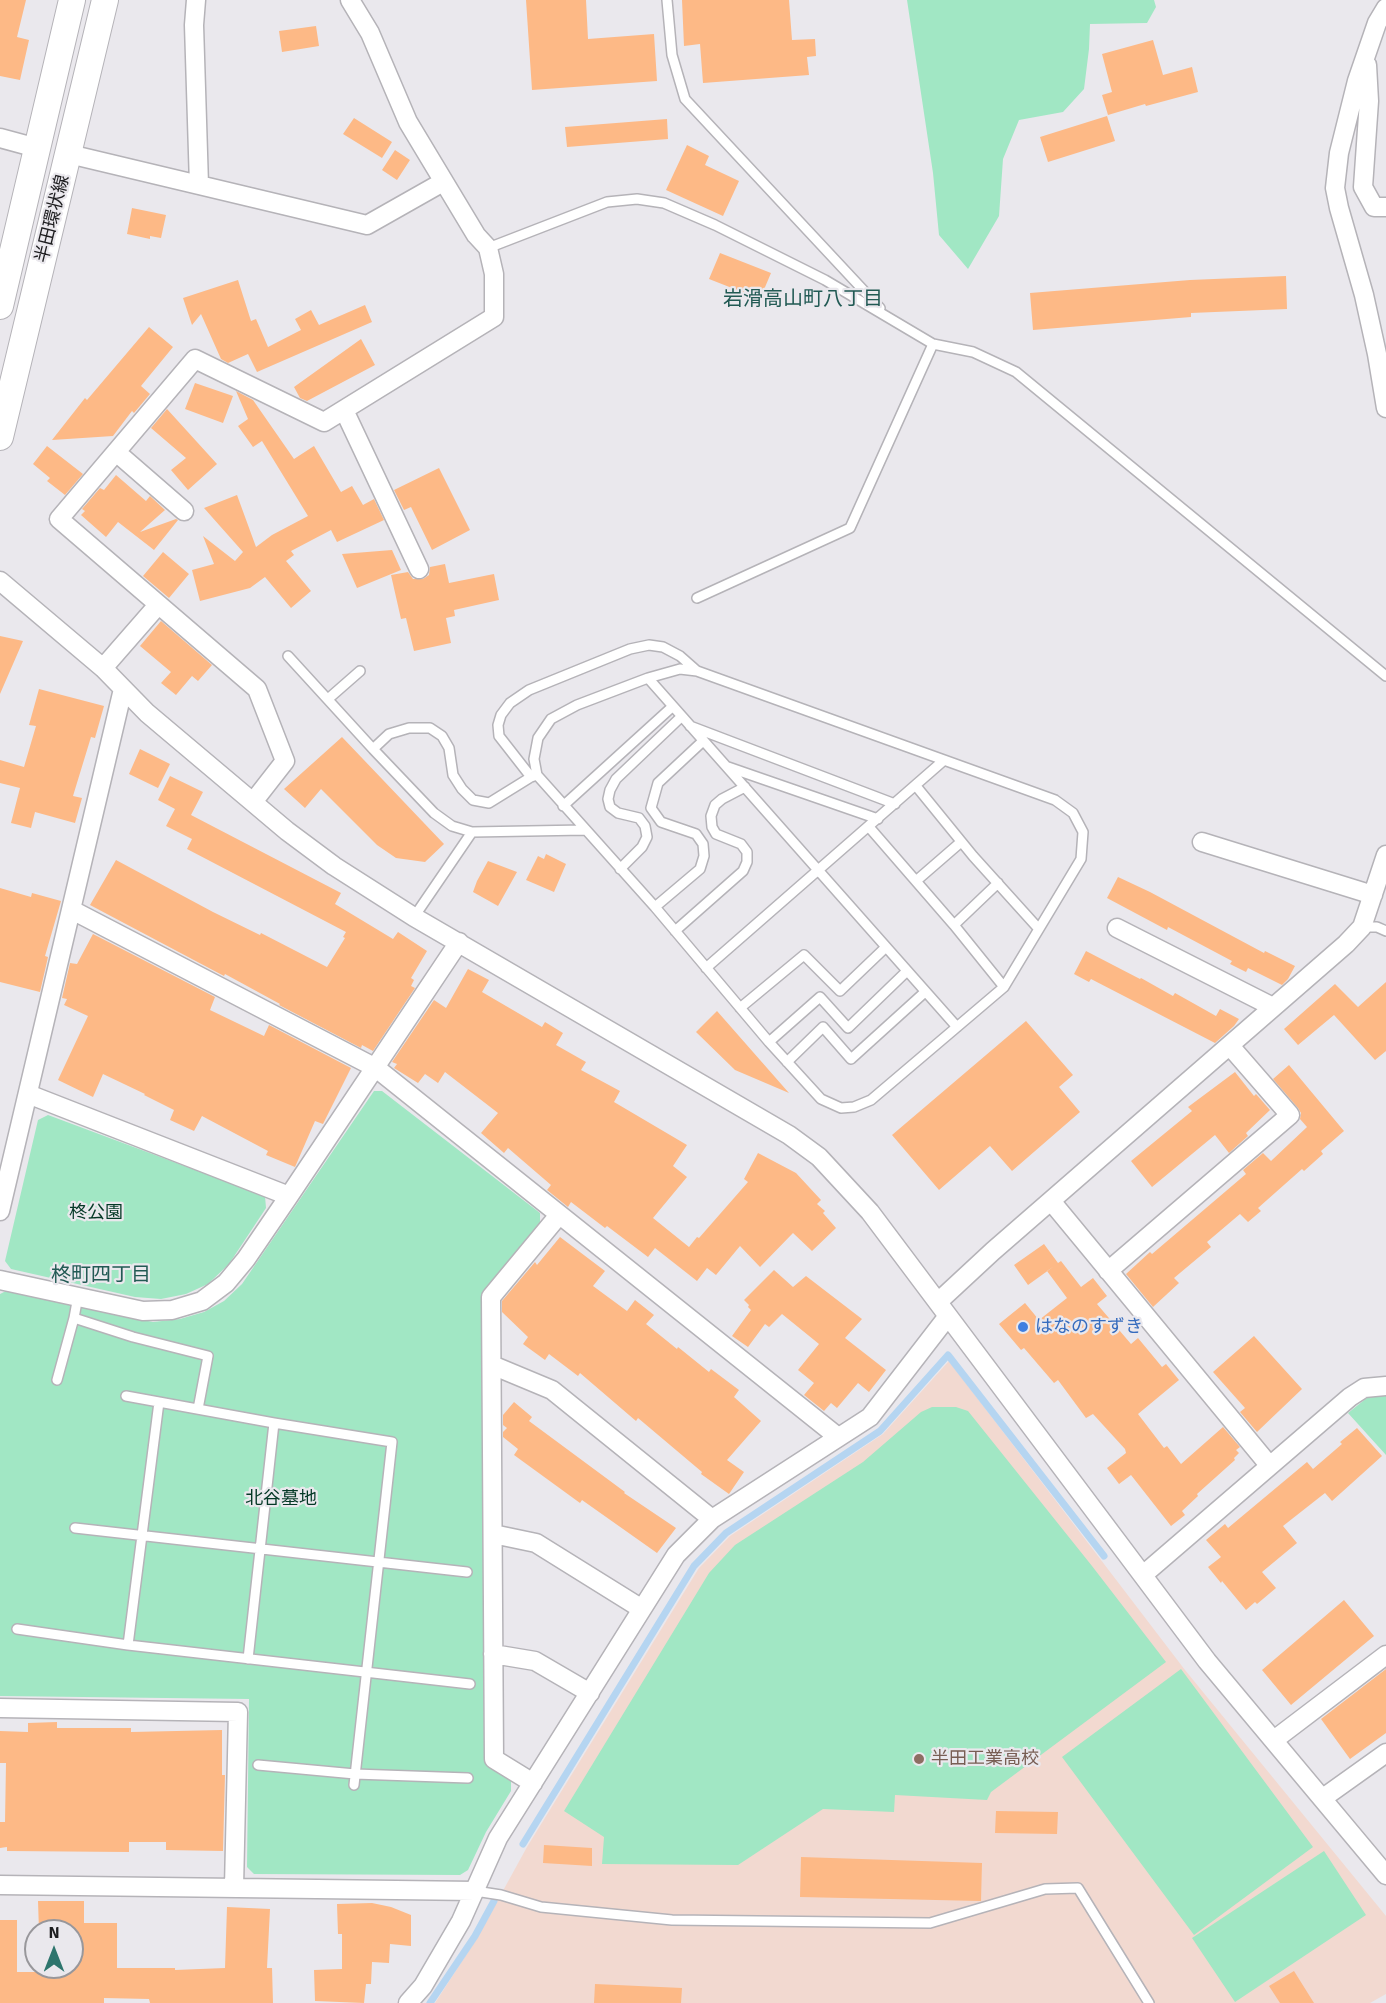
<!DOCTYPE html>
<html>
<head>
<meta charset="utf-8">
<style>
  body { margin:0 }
  #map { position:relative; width:1386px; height:2003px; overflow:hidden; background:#eae8ed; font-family:Signika,sans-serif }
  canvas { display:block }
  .north { position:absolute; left:24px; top:1919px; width:60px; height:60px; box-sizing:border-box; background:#eae8ed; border:2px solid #98979b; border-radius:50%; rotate:0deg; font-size:16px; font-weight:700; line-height:24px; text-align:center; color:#1d1d1f }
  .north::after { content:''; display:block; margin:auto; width:21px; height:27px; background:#2e756d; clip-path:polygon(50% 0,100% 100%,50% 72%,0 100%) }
</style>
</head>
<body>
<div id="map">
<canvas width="1386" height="2003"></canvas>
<div class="north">N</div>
</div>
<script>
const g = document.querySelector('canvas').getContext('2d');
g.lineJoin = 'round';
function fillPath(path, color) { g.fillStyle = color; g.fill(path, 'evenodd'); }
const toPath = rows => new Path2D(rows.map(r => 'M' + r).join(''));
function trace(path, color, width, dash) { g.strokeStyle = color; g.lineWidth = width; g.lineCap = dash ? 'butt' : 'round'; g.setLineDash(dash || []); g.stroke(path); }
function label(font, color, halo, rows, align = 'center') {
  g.font = font + ' Signika,"Noto Sans JP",sans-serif'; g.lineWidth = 4.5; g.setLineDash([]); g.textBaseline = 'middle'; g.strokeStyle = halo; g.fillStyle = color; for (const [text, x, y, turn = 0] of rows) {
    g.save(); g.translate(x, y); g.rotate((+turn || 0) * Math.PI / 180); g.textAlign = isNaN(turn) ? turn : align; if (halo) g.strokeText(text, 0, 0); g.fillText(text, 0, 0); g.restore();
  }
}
fillPath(toPath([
  [949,1361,1185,1670,1386,1916,1386,1994,1370,2003,435,2003,477,1938,527,1847,699,1568,730,1536,883,1434]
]), '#f2d9d0');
fillPath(toPath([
  [907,0,1154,0,1156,7,1147,23,1090,24,1089,49,1084,89,1063,112,1019,120,1003,159,999,216,968,269,939,235,933,173],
  [374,1091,382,1091,540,1213,540,1224,483,1293,486,1765,511,1780,511,1791,486,1832,468,1870,460,1875,254,1874,247,1867,249,1699,0,1696,0,1294,6,1291,153,1322,180,1319,204,1312,224,1301,242,1284],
  [48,1115,265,1196,266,1208,229,1264,208,1284,186,1294,161,1299,135,1297,11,1269,5,1261,38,1120],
  [1380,1394,1386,1396,1386,1455,1348,1413,1368,1397],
  [932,1407,956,1407,968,1411,1092,1566,1166,1662,991,1792,987,1800,895,1795,894,1812,823,1809,738,1865,602,1864,604,1837,564,1811,709,1573,735,1545,863,1462,921,1412],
  [1181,1669,1313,1847,1194,1935,1062,1757],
  [1324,1851,1366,1915,1235,2002,1192,1938]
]), '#a1e7c4');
trace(toPath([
  [523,1844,694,1566,726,1533,880,1431,948,1355,1104,1556],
  [430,2003,475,1936,494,1901]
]), '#b5d5f1', 7);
fillPath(toPath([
  [0,0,26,0,17,37,29,40,20,80,0,76],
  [526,0,586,0,588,39,654,34,657,81,532,90],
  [682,0,789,0,792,40,815,39,816,56,807,57,809,75,703,83,700,44,684,46],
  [316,26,319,46,282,52,279,31],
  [1153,40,1163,75,1192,67,1198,92,1146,106,1145,104,1108,115,1102,95,1112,92,1102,54],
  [1107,116,1115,141,1048,162,1040,137],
  [354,118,392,142,382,158,343,134],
  [667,119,668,139,567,147,565,127],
  [687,145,709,156,705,165,739,181,723,216,666,190],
  [395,150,410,160,397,180,382,170],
  [132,208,166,215,161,238,150,236,150,239,127,234],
  [720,253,771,273,760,299,709,279],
  [1286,276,1287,309,1191,313,1191,317,1033,330,1030,293,1190,280],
  [238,280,251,321,256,319,268,347,301,330,295,319,311,310,319,325,365,305,372,322,257,372,248,354,228,363,221,359,201,314,192,325,183,298],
  [149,327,173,347,141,386,150,394,134,413,132,411,113,436,52,440,85,398,87,400],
  [361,339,375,365,307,401,300,398,294,387],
  [195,383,233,396,223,423,185,409],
  [236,391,253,400,294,459,314,446,341,492,352,486,363,505,374,499,384,520,337,542,331,530,291,551,294,555,286,561,311,591,291,608,265,577,250,588,200,601,192,570,214,564,203,536,235,561,243,552,204,508,237,495,256,547,272,535,308,516,262,441,253,447,238,426,248,419],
  [167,409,217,464,188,490,171,470,186,458,151,428],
  [47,446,83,474,65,495,47,481,50,478,33,464],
  [439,468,470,530,432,550,411,507,404,510,394,490],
  [116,475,146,501,150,496,165,510,140,532,176,519,178,520,154,550,118,522,106,537,81,515,85,511,82,509,100,488,104,490],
  [392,550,401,570,357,588,342,554],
  [163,552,189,574,169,598,143,576],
  [445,564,449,583,494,574,499,600,454,610,455,616,446,618,451,643,414,651,406,618,401,619,391,575,408,572,413,579,423,579,429,575,430,567],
  [161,621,212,665,198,681,192,676,176,695,161,683,171,672,140,646],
  [0,636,23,641,0,694],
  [39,689,104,706,95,738,91,737,73,796,82,798,75,823,35,812,31,828,11,823,20,788,0,783,0,760,24,767,36,726,29,725],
  [342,737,444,844,425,862,396,858,377,845,321,789,305,808,284,789],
  [140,749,170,764,158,788,129,774],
  [170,776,203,792,191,815,341,893,335,904,393,939,398,932,427,951,411,978,414,980,411,986,415,988,373,1051,362,1045,361,1048,279,1005,280,1004,225,974,224,976,90,905,116,860,213,912,260,935,261,933,327,967,345,938,343,937,346,932,187,849,192,839,166,826,175,809,158,800],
  [546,854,566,864,554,892,526,880,538,856,544,859],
  [488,861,517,872,498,906,473,892,477,881],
  [1118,877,1150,892,1264,953,1265,951,1295,966,1288,979,1282,985,1248,968,1246,972,1230,964,1232,961,1168,927,1167,930,1107,898],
  [0,888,31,897,32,893,61,901,45,956,48,957,40,992,0,982],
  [93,934,215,997,210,1010,264,1036,269,1025,351,1068,323,1124,315,1121,295,1167,266,1155,268,1151,202,1116,194,1131,170,1120,174,1110,144,1095,145,1094,103,1074,93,1097,58,1080,88,1016,64,1005,67,999,62,998,70,963,77,964],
  [1086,951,1140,979,1141,978,1173,996,1175,993,1216,1016,1220,1009,1239,1019,1234,1026,1215,1043,1091,979,1089,982,1074,974],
  [468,969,489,980,482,992,542,1027,545,1022,563,1033,556,1045,586,1062,581,1070,620,1091,614,1102,687,1145,673,1166,687,1177,653,1218,689,1247,697,1237,699,1238,748,1182,744,1179,758,1153,796,1173,821,1200,817,1204,825,1211,823,1213,836,1228,812,1251,793,1233,760,1267,740,1246,716,1275,707,1268,697,1281,655,1248,648,1257,607,1226,605,1228,571,1202,568,1207,547,1190,551,1185,508,1148,504,1153,481,1133,498,1113,445,1072,438,1083,425,1074,418,1083,394,1068,397,1064,392,1062,434,1000,446,1008],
  [1386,982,1386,1051,1375,1060,1334,1015,1298,1045,1284,1029,1335,984,1358,1007],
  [717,1011,789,1093,735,1070,696,1032],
  [1026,1021,1073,1075,1059,1087,1080,1112,1012,1171,990,1146,939,1190,892,1135],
  [1289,1065,1344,1131,1321,1151,1323,1154,1304,1171,1302,1169,1258,1208,1261,1211,1248,1222,1240,1214,1207,1242,1211,1247,1174,1278,1179,1283,1153,1307,1126,1274,1150,1252,1152,1254,1246,1174,1243,1170,1263,1153,1271,1161,1307,1127,1300,1119,1301,1113,1298,1108,1273,1079],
  [1235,1072,1254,1096,1256,1094,1270,1110,1246,1133,1248,1136,1229,1153,1215,1135,1152,1187,1131,1161,1192,1111,1188,1107],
  [560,1237,605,1271,593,1286,627,1311,635,1300,654,1315,646,1324,677,1349,678,1347,709,1372,711,1369,739,1390,734,1397,761,1421,727,1460,744,1472,729,1494,701,1474,702,1472,638,1418,636,1421,580,1373,578,1376,549,1354,545,1360,523,1344,528,1337,502,1312,502,1301,535,1262,537,1265],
  [1044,1244,1058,1263,1061,1261,1081,1287,1093,1278,1107,1296,1097,1304,1131,1344,1138,1338,1162,1367,1166,1364,1179,1380,1138,1414,1164,1448,1167,1446,1181,1464,1223,1427,1240,1447,1236,1450,1239,1453,1234,1458,1235,1460,1197,1494,1198,1496,1182,1511,1185,1515,1171,1526,1131,1475,1119,1484,1107,1468,1126,1453,1125,1449,1093,1414,1086,1418,1058,1380,1054,1383,1024,1348,1021,1350,999,1324,1025,1303,1039,1320,1067,1298,1047,1271,1053,1267,1028,1285,1014,1265],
  [774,1270,793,1287,806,1276,862,1319,845,1338,886,1370,869,1392,858,1383,837,1408,831,1403,824,1411,804,1395,814,1383,798,1370,819,1344,782,1314,769,1327,765,1324,748,1347,732,1336,751,1310,748,1307,749,1305,744,1300],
  [1254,1336,1302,1389,1257,1432,1240,1412,1245,1408,1213,1372],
  [514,1402,532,1417,529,1421,625,1492,624,1493,676,1528,657,1553,582,1500,580,1503,514,1455,518,1449,503,1437,503,1432,507,1428,503,1425,503,1415],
  [1357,1428,1382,1456,1332,1501,1325,1493,1283,1526,1297,1543,1262,1572,1276,1588,1257,1604,1255,1602,1246,1610,1222,1581,1221,1583,1208,1567,1221,1557,1206,1540,1225,1524,1228,1528,1307,1462,1313,1469,1342,1444,1340,1442],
  [1344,1600,1374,1636,1291,1705,1262,1670],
  [1386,1669,1386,1733,1350,1759,1321,1719],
  [57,1722,57,1728,131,1728,131,1732,222,1730,222,1775,225,1775,223,1851,166,1850,166,1842,129,1842,129,1852,7,1851,7,1847,0,1848,0,1822,5,1822,6,1763,0,1763,0,1731,28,1732,28,1723],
  [996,1811,1058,1812,1057,1834,995,1833],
  [544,1845,592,1848,592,1866,543,1863],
  [801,1857,982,1863,981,1901,800,1897],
  [38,1901,84,1901,84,1923,117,1923,117,1968,175,1968,175,1970,225,1968,227,1907,270,1909,267,1968,272,1968,273,2003,150,2003,149,1999,104,1998,104,2003,0,2003,0,1920,17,1920,17,1972,73,1972,73,1931,39,1931],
  [372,1903,391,1907,411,1915,411,1946,390,1944,389,1963,372,1962,371,1984,366,1984,364,2003,315,2001,314,1970,342,1969,342,1934,338,1934,337,1904],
  [1294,1971,1314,2003,1280,2003,1269,1986],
  [595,1984,682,1988,681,2003,594,2003]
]), '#fdb986');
const service = toPath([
  [667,0,672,55,685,99,880,308],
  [488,248,607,202,637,199,664,203,715,225,825,280,933,344,973,352,1016,372,1386,676],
  [697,598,850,528,933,344],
  [288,656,373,749],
  [680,669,697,671,1055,800,1073,813,1083,832,1081,859,1004,987,871,1100,854,1107,841,1108,821,1099,769,1042,655,907,537,775,534,759,538,738,551,719,577,705,648,678,680,669],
  [648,678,957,1027],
  [328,699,360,671],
  [690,726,895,804],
  [728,767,878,819],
  [537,775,531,777,489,803,473,800,462,789,453,775,449,748,442,736,430,728,409,728,389,734,373,749,434,813,452,826,472,832,585,830],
  [531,777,499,736,498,725,501,715,510,703,529,690,630,649,649,645,663,647,680,656,697,671],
  [916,786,973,856,1038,928],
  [563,806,672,707],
  [869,827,954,925,1004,987],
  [620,869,642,847,647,837,645,826,639,818,618,813,610,807,608,799,610,790,616,779,681,717],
  [916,881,961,842],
  [655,907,700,869,704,856,703,844,696,834,661,822,651,808,658,783,703,741],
  [414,917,472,832],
  [954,925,998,883],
  [1362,927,1377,927,1386,931],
  [675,931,743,871,747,862,747,852,741,844,716,834,712,827,711,816,715,805,722,799,745,787],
  [706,968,943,761],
  [740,1008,804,955,840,991,886,947],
  [769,1042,820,997,848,1028,907,971],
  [787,1062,823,1027,851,1059,925,992],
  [74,1318,133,1337,208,1356,198,1409],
  [57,1380,74,1318,78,1296],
  [126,1396,274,1423,392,1442,354,1785],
  [75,1528,467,1572],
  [17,1629,128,1645,470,1684],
  [128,1645,159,1402],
  [248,1659,274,1423],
  [258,1765,355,1774,468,1778],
  [475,1891,501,1895,541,1907,672,1920,930,1923,1045,1889,1078,1888,1149,2003]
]);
const minor = toPath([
  [196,0,194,25,199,185],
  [1386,8,1377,23,1357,81,1339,153,1335,188,1339,208,1364,295,1377,354,1386,408],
  [1367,65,1369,101,1363,187,1374,207,1386,207],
  [0,138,37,148],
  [69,154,367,225,443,182],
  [344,410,419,569],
  [116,452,184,511],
  [0,581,103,668,147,713,287,831,334,866,414,917,789,1135,819,1157,870,1212,1207,1661,1386,1875],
  [103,668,158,605],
  [253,802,285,761,257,689,59,519,195,359,324,422,494,317,494,274,488,248,476,235,408,122,370,33,350,0],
  [1202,842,1373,895],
  [72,910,376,1068,838,1437],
  [1117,928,1273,1007],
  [28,1094,289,1196],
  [1051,1201,1269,1465],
  [0,1211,123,689],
  [1108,1271,1290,1115,1230,1046],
  [0,1280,143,1311,172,1310,202,1301,226,1283,246,1259,289,1196,459,942],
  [938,1302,993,1251,1346,944,1362,927,1386,855],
  [492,1365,552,1390,712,1519],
  [493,1534,536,1543,642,1609],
  [1143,1575,1350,1397,1364,1388,1386,1386],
  [493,1654,535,1661,590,1693],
  [0,1708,238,1712,234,1887],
  [1274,1740,1386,1655],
  [533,1783,494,1759,491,1297,559,1215],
  [1323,1798,1386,1753],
  [0,1885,475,1891],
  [408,2003,423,1986,461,1921,498,1838,676,1555,712,1519,870,1417,948,1316]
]);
const secondary = toPath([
  [0,306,72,0],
  [0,437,105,0]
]);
trace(service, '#b5b3b8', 12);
trace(minor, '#b5b3b8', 21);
trace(secondary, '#b5b3b8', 28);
trace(service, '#fff', 9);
trace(minor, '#fff', 18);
trace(secondary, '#fff', 26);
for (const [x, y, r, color] of [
  [1023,1327,6,"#3f7fe0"],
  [919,1759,6,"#8d6e63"]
]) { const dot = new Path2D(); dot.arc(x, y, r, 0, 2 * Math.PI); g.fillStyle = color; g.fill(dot); trace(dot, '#eae8ed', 2); }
label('18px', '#1d1d1f', '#eae8ed', [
  ["半田環状線",53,219,-76]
]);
label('18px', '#043926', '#eae8ed', [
  ["柊公園",96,1213],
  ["北谷墓地",281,1499]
]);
label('18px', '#366cbe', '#eae8ed', [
  ["はなのすずき",1035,1327]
], 'left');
label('18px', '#785e54', '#eae8ed', [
  ["半田工業高校",931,1759]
], 'left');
label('20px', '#225a54', '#eae8ed', [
  ["岩滑高山町八丁目",803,300],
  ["柊町四丁目",101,1276]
]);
</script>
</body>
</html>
